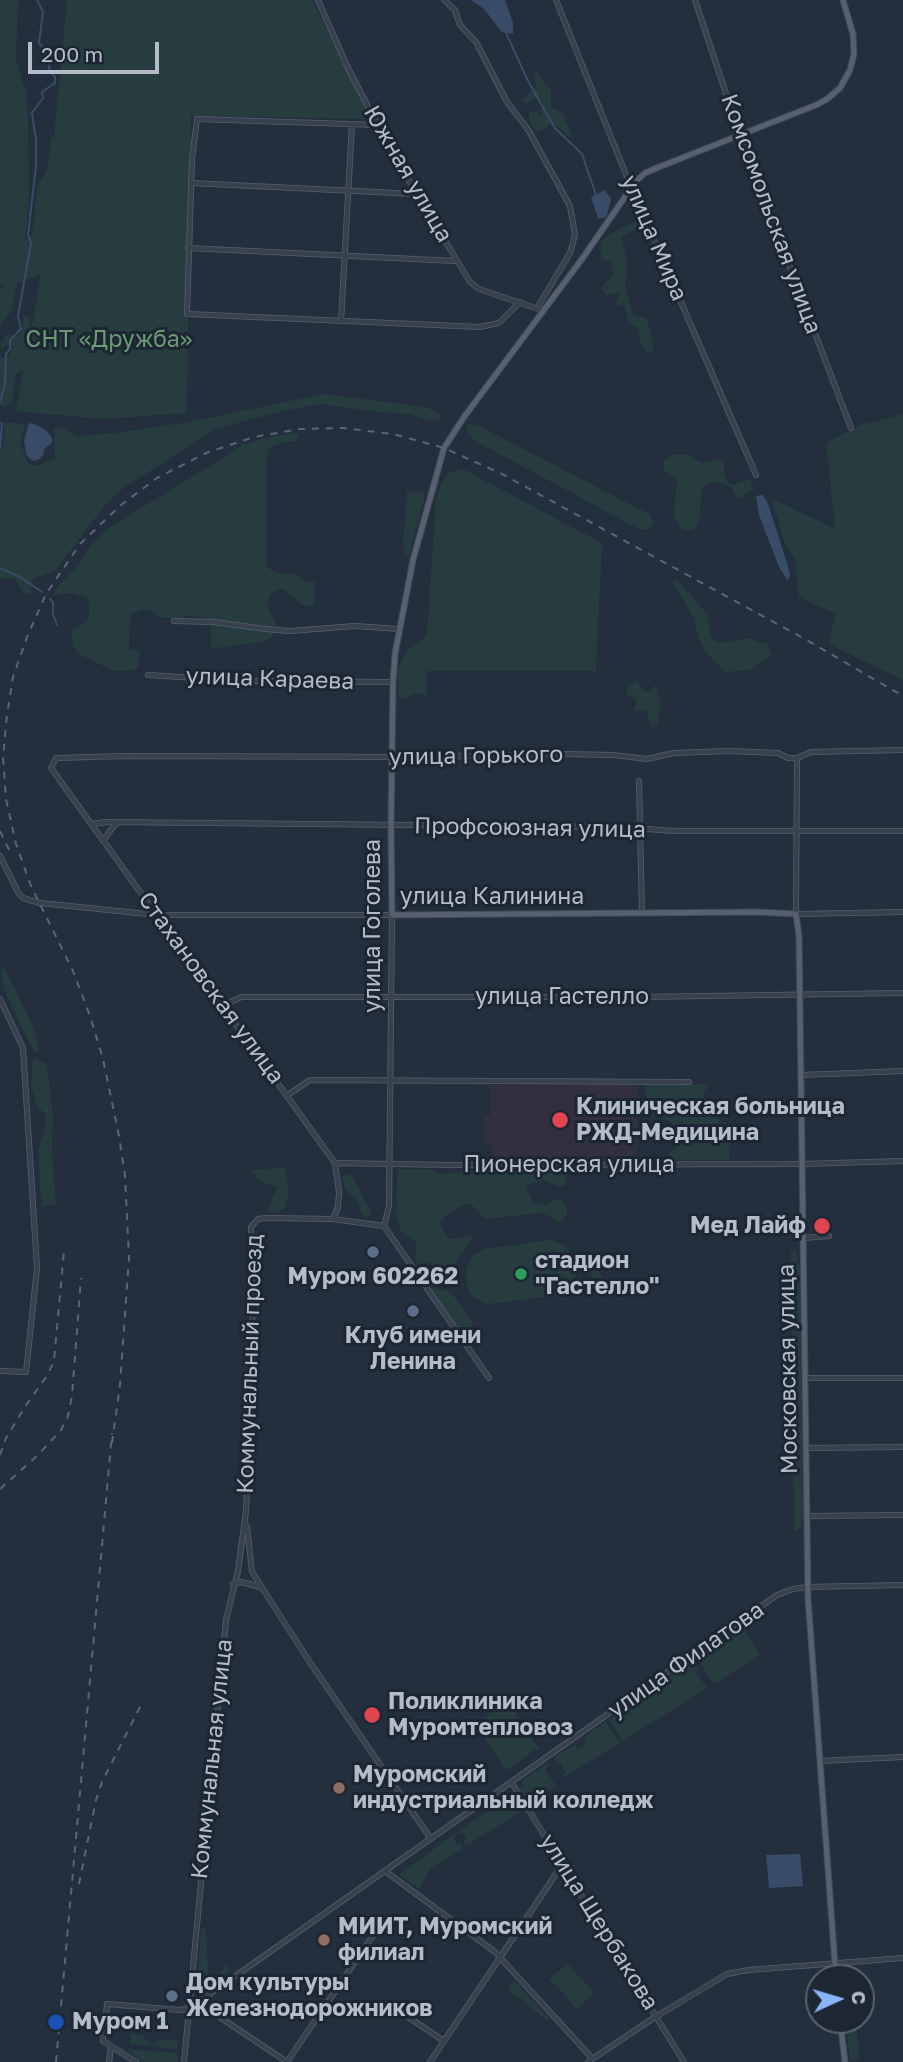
<!DOCTYPE html>
<html>
<head>
<meta charset="utf-8">
<style>
  body { margin:0 }
  #map { position:relative; width:903px; height:2062px; overflow:hidden; background:#242f3e; font-family:"Golos Text",sans-serif }
  canvas { display:block }
  .north { position:absolute; left:805px; top:1964px; width:70px; height:70px; box-sizing:border-box; background:#1d2633; border:2px solid #59626f; border-radius:50%; rotate:86deg; font-size:19px; font-weight:700; line-height:28px; text-align:center; color:#b4bcc9 }
  .north::after { content:''; display:block; margin:auto; width:24px; height:32px; background:#8ab4f8; clip-path:polygon(50% 0,100% 100%,50% 72%,0 100%) }
  .scale { position:absolute; left:28px; top:42px; width:131px; height:32px; box-sizing:border-box; border:4px solid #b4bcc9; border-top:0; padding-left:9px; font-size:21px; line-height:24px; white-space:nowrap; color:#b4bcc9; -webkit-text-stroke:5px #1d2633; paint-order:stroke }
</style>
</head>
<body>
<div id="map">
<canvas width="903" height="2062"></canvas>
<div class="north">С</div>
<div class="scale">200 m</div>
</div>
<script>
const g = document.querySelector('canvas').getContext('2d');
g.lineJoin = 'round';
function fillPath(path, color) { g.fillStyle = color; g.fill(path, 'evenodd'); }
const toPath = rows => new Path2D(rows.map(r => 'M' + r).join(''));
function trace(path, color, width, dash) { g.strokeStyle = color; g.lineWidth = width; g.lineCap = dash ? 'butt' : 'round'; g.setLineDash(dash || []); g.stroke(path); }
function label(font, color, halo, rows, align = 'center') {
  g.font = font + ' "Golos Text",sans-serif'; g.lineWidth = 6; g.setLineDash([]); g.textBaseline = 'middle'; g.strokeStyle = halo; g.fillStyle = color; for (const [text, x, y, turn = 0] of rows) {
    g.save(); g.translate(x, y); g.rotate((+turn || 0) * Math.PI / 180); g.textAlign = isNaN(turn) ? turn : align; if (halo) g.strokeText(text, 0, 0); g.fillText(text, 0, 0); g.restore();
  }
}
fillPath(toPath([
  [638,1083,636,1160,493,1160,492,1158,491,1143,485,1141,484,1116,491,1115,490,1085]
]), '#32303f');
fillPath(toPath([
  [0,0,18,0,16,60,27,95,28,122,29,196,25,240,33,234,37,187,47,170,51,137,54,137,67,0,312,0,371,119,191,116,187,413,104,419,16,411,23,371,15,374,13,399,6,407,0,405,0,359,9,357,13,345,6,345,2,349,0,343,8,334,18,337,23,327,23,314,30,317,31,331,41,275,17,283,12,310,0,326,0,288,5,288,0,285],
  [534,69,551,90,551,107,562,113,573,136,569,137,558,127,549,124,546,128,536,132,529,121,529,112,537,111,541,116,543,102,540,98,533,99,526,104,522,99,536,87],
  [636,221,640,227,622,237,627,265,625,287,633,314,646,318,651,332,654,353,646,351,640,341,638,327,629,324,625,306,615,304,618,300,618,293,606,295,601,288,614,274,611,263,603,260,600,250,602,241,608,235],
  [324,394,427,407,440,415,439,421,429,420,409,414,378,412,322,404,291,409,215,429,119,491,105,505,56,570,32,579,30,594,25,594,14,578,0,579,0,451,2,450,5,429,2,422,25,424,20,441,25,456,29,465,38,465,55,458,54,428,61,427,77,436,114,433,189,422],
  [903,414,903,680,829,644,835,614,799,597,795,559,786,547,771,498,835,529,827,448,829,441,864,424],
  [466,424,477,425,651,515,653,524,646,530,638,529,474,440,467,433],
  [296,433,299,435,295,441,285,442,269,448,267,460,267,567,276,573,295,573,307,581,315,582,315,602,312,606,302,605,284,589,275,590,269,597,267,607,278,627,270,638,262,642,215,648,211,646,211,620,192,615,174,619,160,617,153,611,143,609,130,614,129,649,140,651,138,666,134,670,114,671,79,654,73,647,71,633,73,628,86,622,89,618,89,602,87,598,73,593,54,595,57,587,80,563,93,543,110,527,242,446,263,438],
  [674,454,690,455,701,463,724,459,724,475,729,483,733,485,750,479,752,483,751,491,738,499,730,486,717,482,706,484,702,489,699,523,693,530,683,530,673,517,677,480,666,473,663,466,664,461],
  [463,469,602,543,596,671,427,671,426,695,415,693,403,700,399,697,397,670,408,649,421,641,427,634,436,499,443,480,449,473],
  [411,491,423,493,425,496,409,555,404,555,403,542,407,492],
  [675,580,679,581,708,615,710,633,716,643,750,638,756,642,767,643,772,655,749,670,725,672,706,652,698,638,694,618,672,582],
  [637,680,643,691,648,692,656,685,661,705,658,724,651,727,646,710,634,711,637,701,627,694,627,687],
  [0,966,5,969,32,1024,40,1050,36,1052,30,1045,4,989],
  [33,1059,47,1064,53,1117,52,1148,56,1205,43,1206,40,1190,39,1148,46,1127,45,1114,37,1106,31,1087],
  [706,1084,708,1086,703,1094,707,1106,715,1112,730,1143,729,1160,668,1160,668,1154,677,1148,673,1124,660,1116,651,1120,653,1108,647,1099,645,1085],
  [285,1168,289,1194,285,1209,276,1212,267,1212,277,1187,260,1182,251,1170,238,1170],
  [398,1169,430,1169,439,1174,480,1170,562,1171,567,1179,564,1186,558,1186,543,1180,530,1184,526,1188,534,1203,544,1205,560,1198,567,1206,567,1215,562,1222,557,1223,550,1216,541,1213,484,1219,471,1204,462,1205,446,1216,440,1224,448,1239,471,1236,473,1239,460,1255,452,1272,440,1277,434,1272,432,1263,418,1264,416,1261,416,1242,401,1231,396,1217],
  [347,1174,353,1177,371,1212,369,1216,363,1216,357,1201,345,1188,342,1177],
  [551,1240,566,1246,576,1260,577,1268,574,1282,560,1295,487,1304,473,1297,468,1290,465,1272,473,1255,485,1249],
  [791,1251,796,1251,797,1261,800,1265,803,1513,801,1528,794,1531],
  [594,1259,605,1284,603,1290,598,1295,594,1296,590,1260],
  [433,1288,450,1291,472,1321,471,1327,459,1331,431,1290],
  [741,1625,760,1655,714,1684,698,1660,699,1657],
  [691,1662,695,1663,699,1669,696,1672,707,1688,623,1741,609,1720],
  [507,1701,540,1750,534,1750,506,1771,476,1724],
  [606,1722,620,1743,564,1777,563,1775,566,1773,559,1762,556,1764,554,1757,575,1745,578,1749,587,1743,584,1739,591,1731],
  [548,1763,550,1765,545,1769,556,1786,529,1803,520,1789,524,1786,521,1781],
  [510,1795,520,1812,466,1846,463,1841,466,1839,462,1832,458,1834,457,1832],
  [455,1833,456,1836,453,1838,457,1845,460,1843,464,1848,431,1868,419,1889,399,1875],
  [201,1928,206,1929,208,1974,212,1979,222,1971,226,1964,230,1972,199,1990,198,1971],
  [567,1963,594,1993,577,2009,549,1979],
  [514,1980,550,2019,545,2019,508,1990],
  [856,2022,859,2059,850,2060,846,2023],
  [131,2034,144,2035,145,2039,152,2044,160,2039,178,2041,177,2049,130,2044],
  [127,2049,175,2053,178,2056,178,2062,141,2062]
]), '#263c3f');
fillPath(toPath([
  [471,0,505,0,513,23,513,34,502,32,484,9],
  [605,190,611,199,607,215,604,218,598,218,591,197],
  [29,423,37,425,46,430,52,438,52,443,45,448,43,455,38,460,32,461,26,454,24,441],
  [762,495,767,501,788,566,790,576,788,581,779,567,759,515,756,496],
  [800,1854,803,1886,769,1888,766,1855]
]), '#394c67');
trace(toPath([
  [506,33,528,81,555,128,582,154,596,195],
  [0,402,5,384,6,354,10,349,10,340,21,329,18,316,31,243,28,235,36,166,36,140,32,113,43,98,42,92,55,83,55,77,49,69,50,56,39,43,43,12,37,0],
  [0,423,2,424,0,449],
  [0,568,22,578,42,592],
  [50,599,53,602,53,614,57,625]
]), '#394c67', 2);
const minor = toPath([
  [318,0,347,66,391,151,470,282,479,289,544,311],
  [444,0,455,10,460,25,476,42,507,102,529,131,570,206,575,235,570,253,537,308],
  [556,0,631,187,756,475],
  [695,0,740,136,851,428],
  [378,125,197,119,192,159,187,314,480,327,499,323,520,302],
  [191,183,416,194],
  [188,248,456,261],
  [341,321,352,124],
  [174,621,214,622,265,629,290,631,355,626,399,629],
  [148,675,247,681,393,682],
  [797,758,796,914,903,912],
  [639,781,642,913],
  [92,824,106,822,618,827,675,831,903,831],
  [103,841,116,823],
  [0,856,19,894,23,898,40,903,157,915,392,915,389,1206,384,1226,489,1378],
  [0,999,23,1048,37,1268,26,1372,0,1371],
  [223,1006,241,997,639,997,903,993],
  [801,1075,903,1071],
  [288,1095,310,1080,689,1082],
  [335,1163,451,1165,802,1164,903,1161],
  [333,1219,338,1207,339,1192,335,1163,51,768,56,758,126,756,427,757,559,754,613,755,647,759,674,753,729,751,778,753,788,758,797,758,811,752,903,750],
  [804,1238,829,1236],
  [806,1378,903,1378],
  [806,1448,903,1447],
  [807,1516,903,1515],
  [247,1526,252,1572,309,1661,431,1839],
  [233,1584,242,1582,260,1587],
  [820,1761,903,1757],
  [512,1783,684,2062],
  [385,1871,495,1952,592,2058],
  [197,2002,287,2062],
  [393,2007,444,2041],
  [109,2062,111,2047],
  [136,2062,103,2041,107,2004,180,2010,190,2008,777,1595,793,1589,807,1587,903,1585],
  [184,2062,226,1620,238,1571,246,1511,253,1357,251,1227,258,1219,266,1218,333,1219,384,1226],
  [287,2062,374,1934],
  [430,2062,562,1865],
  [588,2062,652,2019,727,1974,749,1970,903,1958]
]);
const major = toPath([
  [836,1978,808,1598,799,936,796,914,756,912,392,915,391,825,393,682,395,654,413,560,444,448,464,417,582,259,636,181,645,173,659,167,816,105,827,99,840,88,850,70,854,54,853,34,843,0],
  [840,2020,845,2062]
]);
trace(minor, '#565f6c', 6);
trace(major, '#414a57', 7);
trace(minor, '#38414e', 4.5);
trace(major, '#56606e', 5);
trace(toPath([
  [0,831,12,856],
  [112,1443,120,1385,129,1258,125,1176,119,1136,103,1059,90,1016,73,971,31,886,16,844,6,799,3,757,7,715,13,677,27,637,46,594,80,544,121,505,157,478,206,453,254,437,300,429,343,428,393,434,444,448,502,474,803,638,903,696],
  [0,1455,6,1438,26,1405,47,1376,54,1361,64,1251],
  [0,1489,38,1455,61,1430,68,1416,72,1396,81,1278],
  [79,1884,96,1800,102,1782,143,1701],
  [56,2062,112,1433]
]), '#5a6575', 2, [7, 7]);
for (const [x, y, r, color] of [
  [560,1120,9,"#e0444e"],
  [822,1226,9,"#e0444e"],
  [373,1252,7,"#5c6f8a"],
  [521,1274,7,"#2e9e5b"],
  [413,1311,7,"#5c6f8a"],
  [372,1715,9,"#e0444e"],
  [339,1788,7,"#8d6e63"],
  [324,1940,7,"#8d6e63"],
  [172,1996,7,"#5c6f8a"],
  [56,2022,9,"#1a4fb4"]
]) { const dot = new Path2D(); dot.arc(x, y, r, 0, 2 * Math.PI); g.fillStyle = color; g.fill(dot); trace(dot, '#1d2633', 2.5); }
label('23px', '#b4bcc9', '#1d2633', [
  ["Южная улица",408,174,60],
  ["Комсомольская улица",771,214,70],
  ["улица Мира",654,238,67],
  ["улица Караева",270,679,2],
  ["улица Горького",476,756,-1],
  ["Профсоюзная улица",530,828,1],
  ["улица Калинина",492,897],
  ["улица Гоголева",373,926,-90],
  ["Стахановская улица",211,988,54],
  ["улица Гастелло",562,997],
  ["Пионерская улица",569,1165],
  ["Коммунальный проезд",250,1364,-88],
  ["Московская улица",788,1369,-91],
  ["улица Филатова",686,1660,-35],
  ["Коммунальная улица",212,1759,-84],
  ["улица Щербакова",599,1922,58]
]);
label('23px', '#6b9a76', '#1d2633', [
  ["СНТ «Дружба»",109,340]
]);
label('bold 23px', '#b4bcc9', '#1d2633', [
  ["Клиническая больница",576,1107],
  ["РЖД-Медицина",576,1133],
  ["Мед Лайф",806,1226,"right"],
  ["стадион",535,1261],
  ["\"Гастелло\"",535,1287],
  ["Муром 602262",373,1277,"center"],
  ["Клуб имени",413,1336,"center"],
  ["Ленина",413,1362,"center"],
  ["Поликлиника",388,1702],
  ["Муромтепловоз",388,1728],
  ["Муромский",353,1775],
  ["индустриальный колледж",353,1801],
  ["МИИТ, Муромский",338,1927],
  ["филиал",338,1953],
  ["Дом культуры",186,1983],
  ["Железнодорожников",186,2009],
  ["Муром 1",72,2022]
], 'left');
</script>
</body>
</html>
